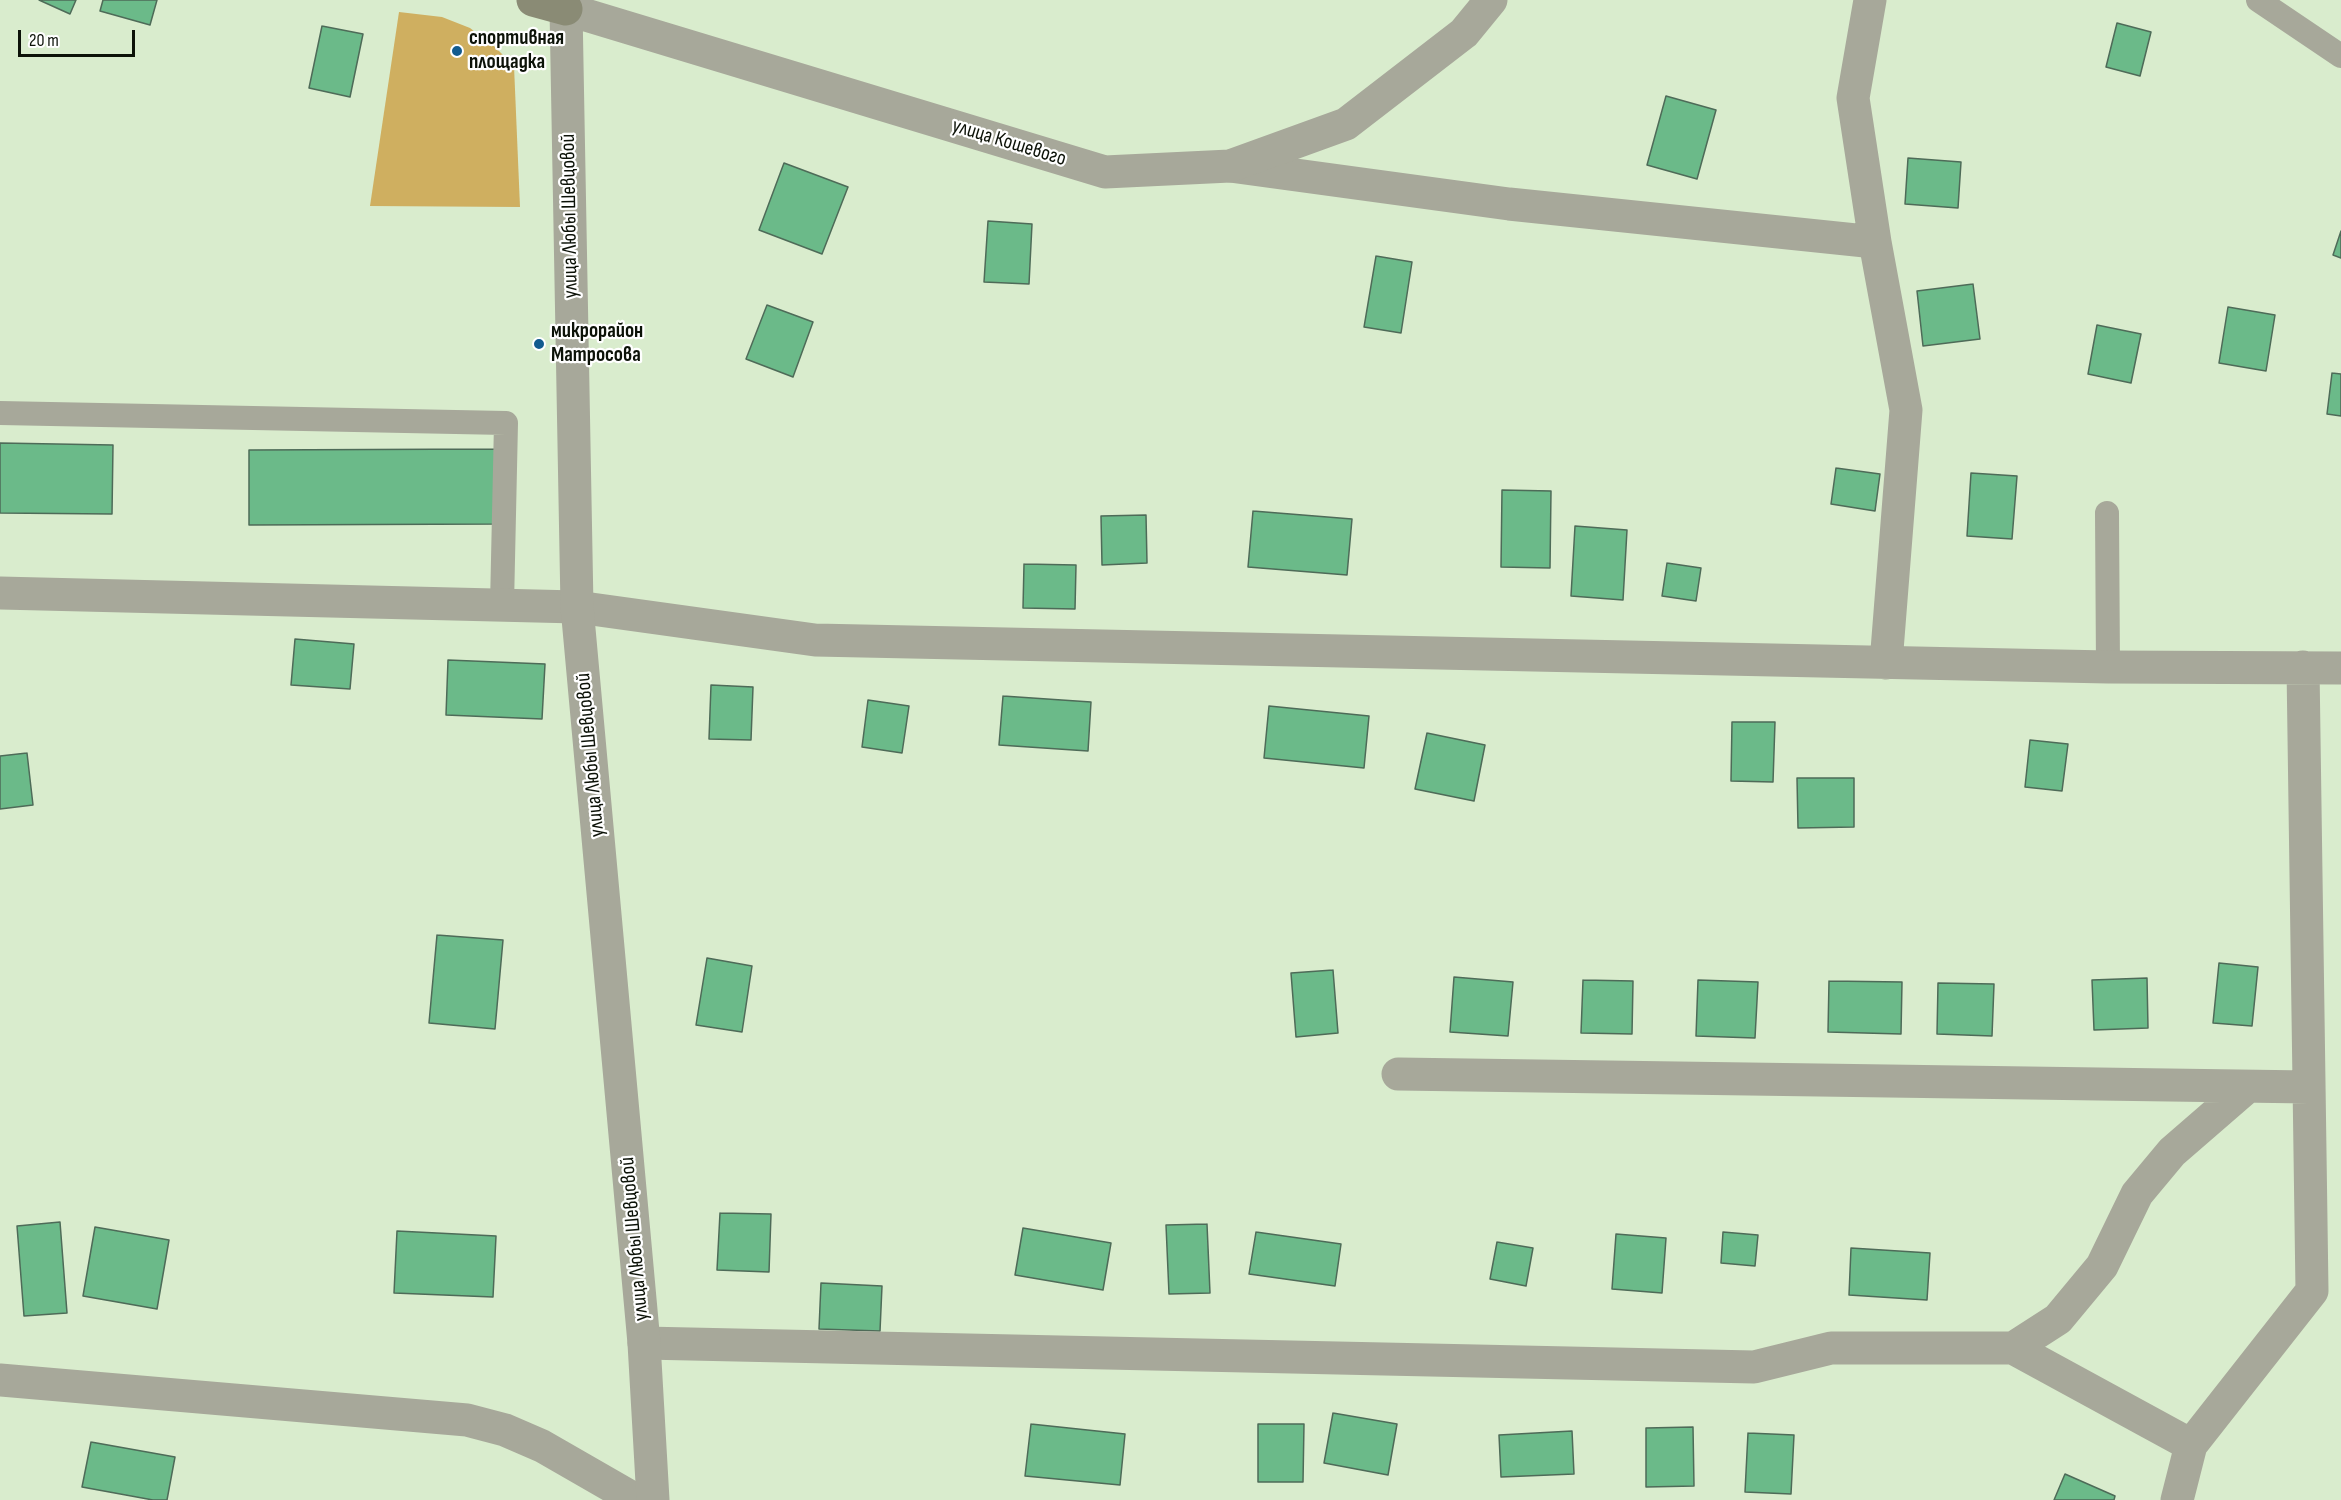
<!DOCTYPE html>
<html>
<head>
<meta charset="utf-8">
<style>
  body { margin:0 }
  #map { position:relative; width:2341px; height:1500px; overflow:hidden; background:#d9eccd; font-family:"Sofia Sans Condensed",sans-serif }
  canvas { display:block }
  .scale { position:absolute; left:18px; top:30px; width:117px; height:27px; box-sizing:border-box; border:3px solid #0c1208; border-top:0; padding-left:8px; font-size:18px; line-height:21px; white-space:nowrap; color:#0c1208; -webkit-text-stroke:4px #fff; paint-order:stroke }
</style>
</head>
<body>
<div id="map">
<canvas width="2341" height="1500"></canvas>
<div class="scale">20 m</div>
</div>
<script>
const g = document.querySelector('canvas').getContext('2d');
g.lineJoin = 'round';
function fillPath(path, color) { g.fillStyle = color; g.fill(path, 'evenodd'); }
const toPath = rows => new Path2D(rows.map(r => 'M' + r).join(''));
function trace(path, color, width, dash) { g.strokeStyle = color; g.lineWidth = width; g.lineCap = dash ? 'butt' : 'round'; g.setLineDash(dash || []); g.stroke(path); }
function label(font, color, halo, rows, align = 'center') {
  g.font = font + ' "Sofia Sans Condensed",sans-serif'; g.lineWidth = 4.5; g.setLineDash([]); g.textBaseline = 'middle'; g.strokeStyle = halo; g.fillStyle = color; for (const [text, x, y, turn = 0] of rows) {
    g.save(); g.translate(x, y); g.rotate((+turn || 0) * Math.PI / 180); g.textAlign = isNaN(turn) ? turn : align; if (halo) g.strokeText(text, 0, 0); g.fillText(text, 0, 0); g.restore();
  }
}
fillPath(toPath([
  [399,12,442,17,470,28,495,47,514,66,520,207,370,206]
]), '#cfaf60');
const building = toPath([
  [39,0,76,0,70,14,39,0],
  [103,0,157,0,150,25,100,11,103,0],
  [2117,23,2151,32,2140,76,2106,67,2117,23],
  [322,26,363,34,350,97,309,88,322,26],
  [1666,96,1716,110,1697,179,1647,165,1666,96],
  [1908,158,1961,162,1958,208,1905,204,1908,158],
  [784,163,848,187,822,254,759,230,784,163],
  [988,221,1032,224,1029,284,984,282,988,221],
  [2341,231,2341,258,2333,255,2341,231],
  [1376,256,1412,262,1401,333,1364,327,1376,256],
  [1973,284,1980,339,1923,346,1917,291,1973,284],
  [767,305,813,322,793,377,746,359,767,305],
  [2228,307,2275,315,2266,371,2219,363,2228,307],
  [2097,325,2141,334,2131,383,2088,374,2097,325],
  [2332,373,2341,374,2341,416,2327,414,2332,373],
  [0,443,113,445,112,514,0,513,0,443],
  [496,449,497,524,249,525,249,450,496,449],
  [1836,468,1880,474,1875,511,1831,504,1836,468],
  [1971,473,2017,476,2012,539,1967,536,1971,473],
  [1502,490,1551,491,1550,568,1501,567,1502,490],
  [1253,511,1352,519,1347,575,1248,567,1253,511],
  [1146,515,1147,563,1102,565,1101,516,1146,515],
  [1575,526,1627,530,1623,600,1571,596,1575,526],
  [1667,563,1701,568,1696,601,1662,596,1667,563],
  [1024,564,1076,565,1075,609,1023,608,1024,564],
  [295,639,354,644,350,689,291,685,295,639],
  [448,660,545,664,542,719,446,715,448,660],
  [711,685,753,687,751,740,709,739,711,685],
  [1003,696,1091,702,1088,751,999,745,1003,696],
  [868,700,909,706,902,753,862,747,868,700],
  [1269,706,1369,716,1364,768,1264,758,1269,706],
  [1732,722,1775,722,1773,782,1731,781,1732,722],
  [1427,733,1485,745,1474,801,1415,789,1427,733],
  [2030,740,2068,744,2062,791,2025,787,2030,740],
  [27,753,33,805,0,809,0,756,27,753],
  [1797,778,1854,778,1854,827,1798,828,1797,778],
  [437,935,503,940,495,1029,429,1023,437,935],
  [707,958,752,966,742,1032,696,1025,707,958],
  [2219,963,2258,967,2252,1026,2213,1023,2219,963],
  [1333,970,1338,1033,1296,1037,1291,973,1333,970],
  [1454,977,1513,982,1508,1036,1450,1032,1454,977],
  [2147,978,2148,1028,2094,1030,2092,980,2147,978],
  [1583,980,1633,981,1632,1034,1581,1033,1583,980],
  [1698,980,1758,982,1755,1038,1696,1036,1698,980],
  [1829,981,1902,982,1901,1034,1828,1032,1829,981],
  [1938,983,1994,984,1992,1036,1937,1034,1938,983],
  [720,1213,771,1214,769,1272,717,1270,720,1213],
  [60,1222,67,1313,24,1316,17,1226,60,1222],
  [1207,1224,1210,1293,1169,1294,1166,1225,1207,1224],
  [95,1227,169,1240,157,1309,83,1296,95,1227],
  [1023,1228,1111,1243,1103,1290,1015,1275,1023,1228],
  [397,1231,496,1236,493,1297,394,1293,397,1231],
  [1256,1232,1341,1244,1335,1286,1249,1274,1256,1232],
  [1723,1232,1758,1235,1755,1266,1721,1263,1723,1232],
  [1616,1234,1666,1238,1662,1293,1612,1289,1616,1234],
  [1497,1242,1533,1248,1526,1286,1490,1279,1497,1242],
  [1851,1248,1930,1253,1927,1300,1849,1295,1851,1248],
  [821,1283,882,1286,880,1331,819,1329,821,1283],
  [1333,1413,1397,1424,1388,1475,1324,1463,1333,1413],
  [1031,1424,1125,1434,1120,1485,1025,1476,1031,1424],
  [1258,1424,1304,1424,1303,1482,1258,1482,1258,1424],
  [1693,1427,1694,1486,1646,1487,1646,1428,1693,1427],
  [1572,1431,1574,1474,1501,1477,1499,1435,1572,1431],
  [1748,1433,1794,1435,1791,1494,1745,1492,1748,1433],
  [91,1442,175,1457,167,1500,153,1500,82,1487,91,1442],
  [2065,1474,2115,1496,2114,1500,2054,1500,2065,1474]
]);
fillPath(building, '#6bba89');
trace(building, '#4e6b58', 1.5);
trace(toPath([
  [2258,0,2341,56],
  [0,413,506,423,502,605],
  [2107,513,2108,667]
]), '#a7a89a', 24);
trace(toPath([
  [1870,0,1853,98,1875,242,1906,410,1886,663],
  [1230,166,1509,204,1875,242],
  [0,593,577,607,815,640,2108,667,2341,668],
  [1398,1074,2309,1087],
  [644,1343,1754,1367,1831,1348,2013,1348,2191,1445,2177,1500],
  [2013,1348,2058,1319,2102,1266,2137,1194,2172,1152,2247,1087],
  [0,1380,467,1420,505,1430,542,1446,636,1500],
  [2191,1445,2312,1291,2303,667]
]), '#a7a89a', 33);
trace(toPath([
  [653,1500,644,1343,577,607,566,9,1105,172,1230,166,1346,124,1464,33,1491,0]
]), '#a7a89a', 33);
trace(toPath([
  [533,0,566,9]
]), '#8a8b75', 33);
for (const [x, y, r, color] of [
  [457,51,6,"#125b8f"],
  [539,344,6,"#125b8f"]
]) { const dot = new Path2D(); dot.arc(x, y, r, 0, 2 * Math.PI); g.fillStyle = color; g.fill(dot); trace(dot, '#fff', 2); }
label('bold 21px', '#0c1208', '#fff', [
  ["спортивная",469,39],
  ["площадка",469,63],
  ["микрорайон",551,332],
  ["Матросова",551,356]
], 'left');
label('21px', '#0c1208', '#fff', [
  ["улица Кошевого",1009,143,17],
  ["улица Любы Шевцовой",570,216,-91],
  ["улица Любы Шевцовой",591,755,-95],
  ["улица Любы Шевцовой",635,1239,-95]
]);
</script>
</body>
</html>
